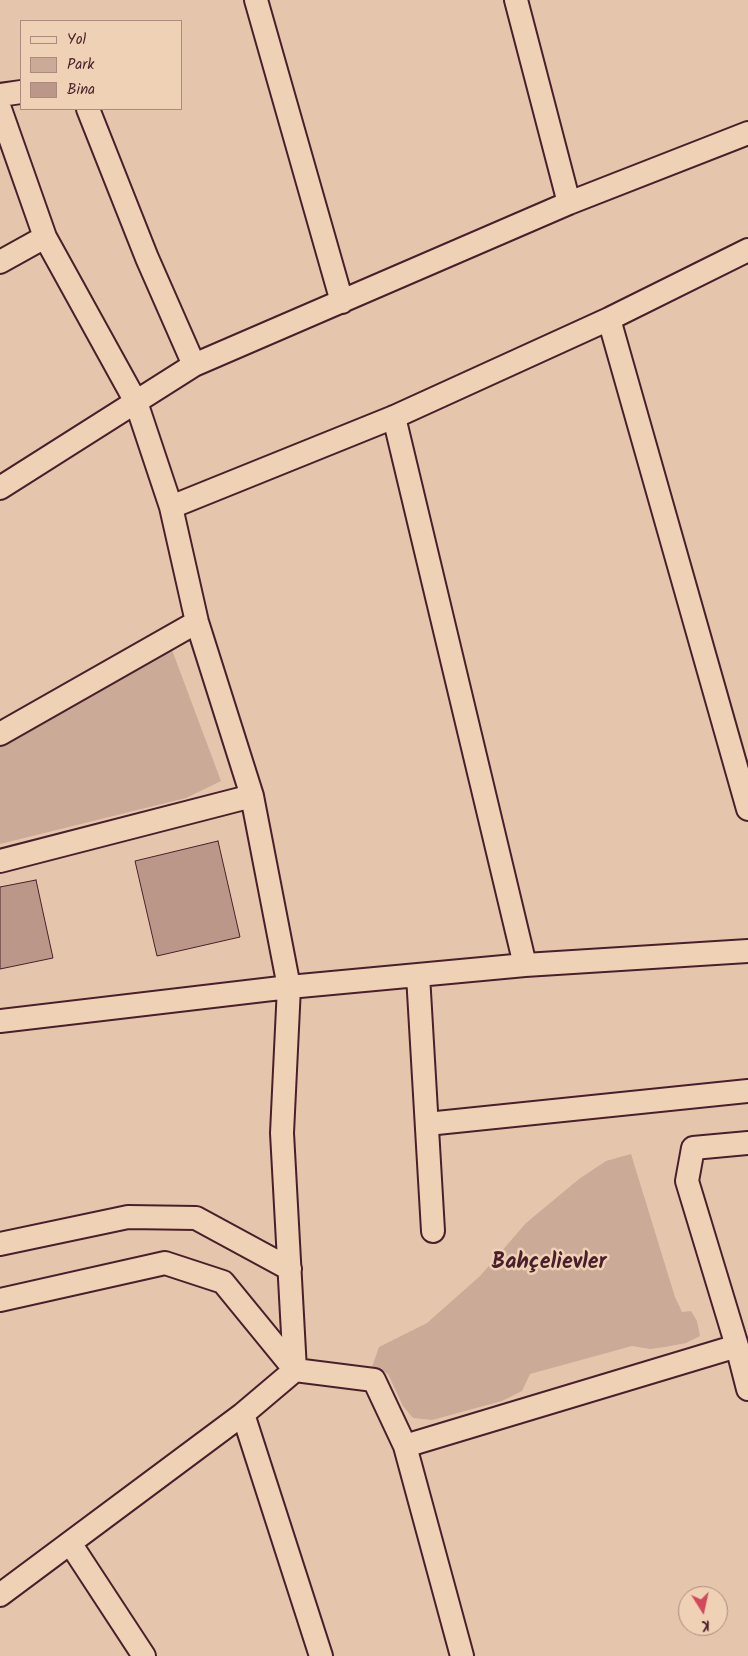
<!DOCTYPE html>
<html>
<head>
<meta charset="utf-8">
<style>
  body { margin:0 }
  #map { position:relative; width:748px; height:1656px; overflow:hidden; background:#e5c6ad; font-family:Kalam,sans-serif }
  canvas { display:block }
  .legend { position:absolute; left:20px; top:20px; width:162px; height:90px; box-sizing:border-box; background:#efd1b5; border:1px solid #ad8a7e; margin:0; padding:6px 9px; list-style:none; font-size:15px; color:#4a1f2b }
  .legend li { display:flex; align-items:center; gap:10px; height:25px }
  .legend b { width:25px; border:1px solid #ad8a7e }
  .north { position:absolute; left:678px; top:1586px; width:50px; height:50px; box-sizing:border-box; background:#efd1b5; border:1px solid #ad8a7e; border-radius:50%; rotate:170deg; font-size:14px; font-weight:700; line-height:20px; text-align:center; color:#4a1f2b }
  .north::after { content:''; display:block; margin:auto; width:18px; height:22px; background:#d1495b; clip-path:polygon(50% 0,100% 100%,50% 72%,0 100%) }
</style>
</head>
<body>
<div id="map">
<canvas width="748" height="1656"></canvas>
<ul class="legend">
<li><b style="height:6px;background:#efd1b5"></b>Yol</li>
<li><b style="height:14px;background:#cbaa97"></b>Park</li>
<li><b style="height:14px;background:#ba9788"></b>Bina</li>
</ul>
<div class="north">K</div>
</div>
<script>
const g = document.querySelector('canvas').getContext('2d');
g.lineJoin = 'round';
function fillPath(path, color) { g.fillStyle = color; g.fill(path, 'evenodd'); }
const toPath = rows => new Path2D(rows.map(r => 'M' + r).join(''));
function trace(path, color, width, dash) { g.strokeStyle = color; g.lineWidth = width; g.lineCap = dash ? 'butt' : 'round'; g.setLineDash(dash || []); g.stroke(path); }
function label(font, color, halo, rows, align = 'center') {
  g.font = font + ' Kalam,sans-serif'; g.lineWidth = 5; g.setLineDash([]); g.textBaseline = 'middle'; g.strokeStyle = halo; g.fillStyle = color; for (const [text, x, y, turn = 0] of rows) {
    g.save(); g.translate(x, y); g.rotate((+turn || 0) * Math.PI / 180); g.textAlign = isNaN(turn) ? turn : align; if (halo) g.strokeText(text, 0, 0); g.fillText(text, 0, 0); g.restore();
  }
}
fillPath(toPath([
  [172,650,221,781,186,798,0,844,0,745],
  [631,1154,675,1297,682,1312,691,1311,697,1321,700,1336,686,1343,665,1347,650,1349,632,1346,530,1374,522,1391,502,1401,432,1420,413,1418,403,1406,388,1374,372,1367,379,1347,427,1323,480,1276,526,1223,579,1179,606,1161]
]), '#cbaa97');
const building = toPath([
  [218,841,240,937,157,956,135,861,218,841],
  [36,880,53,958,0,969,0,887,36,880]
]);
fillPath(building, '#ba9788');
trace(building, '#4a1f2b', 1);
const minor = toPath([
  [256,0,342,302],
  [516,0,569,203],
  [0,95,21,92],
  [0,109,45,237,136,402,171,507,197,622,252,796,289,987,282,1133,295,1370],
  [88,109,147,258,194,365],
  [0,262,45,237],
  [609,319,748,809],
  [394,417,525,965],
  [0,488,194,365,569,203,748,133],
  [171,507,394,417,609,319,748,250],
  [0,734,197,622],
  [0,861,252,796],
  [418,975,433,1231],
  [0,1021,289,987,525,965,748,951],
  [427,1124,748,1091],
  [748,1143,693,1148,687,1181,737,1346,748,1389],
  [0,1244,128,1217,196,1218,290,1269],
  [0,1300,165,1263,223,1282,295,1370],
  [243,1414,321,1656],
  [405,1446,462,1656],
  [70,1543,144,1656],
  [0,1595,243,1414,295,1370,374,1380,405,1446,737,1346]
]);
trace(minor, '#4a1f2b', 26);
trace(minor, '#efd1b5', 22);
label('bold 22px', '#4a1f2b', '#efd1b5', [
  ["Bahçelievler",549,1264]
]);
</script>
</body>
</html>
